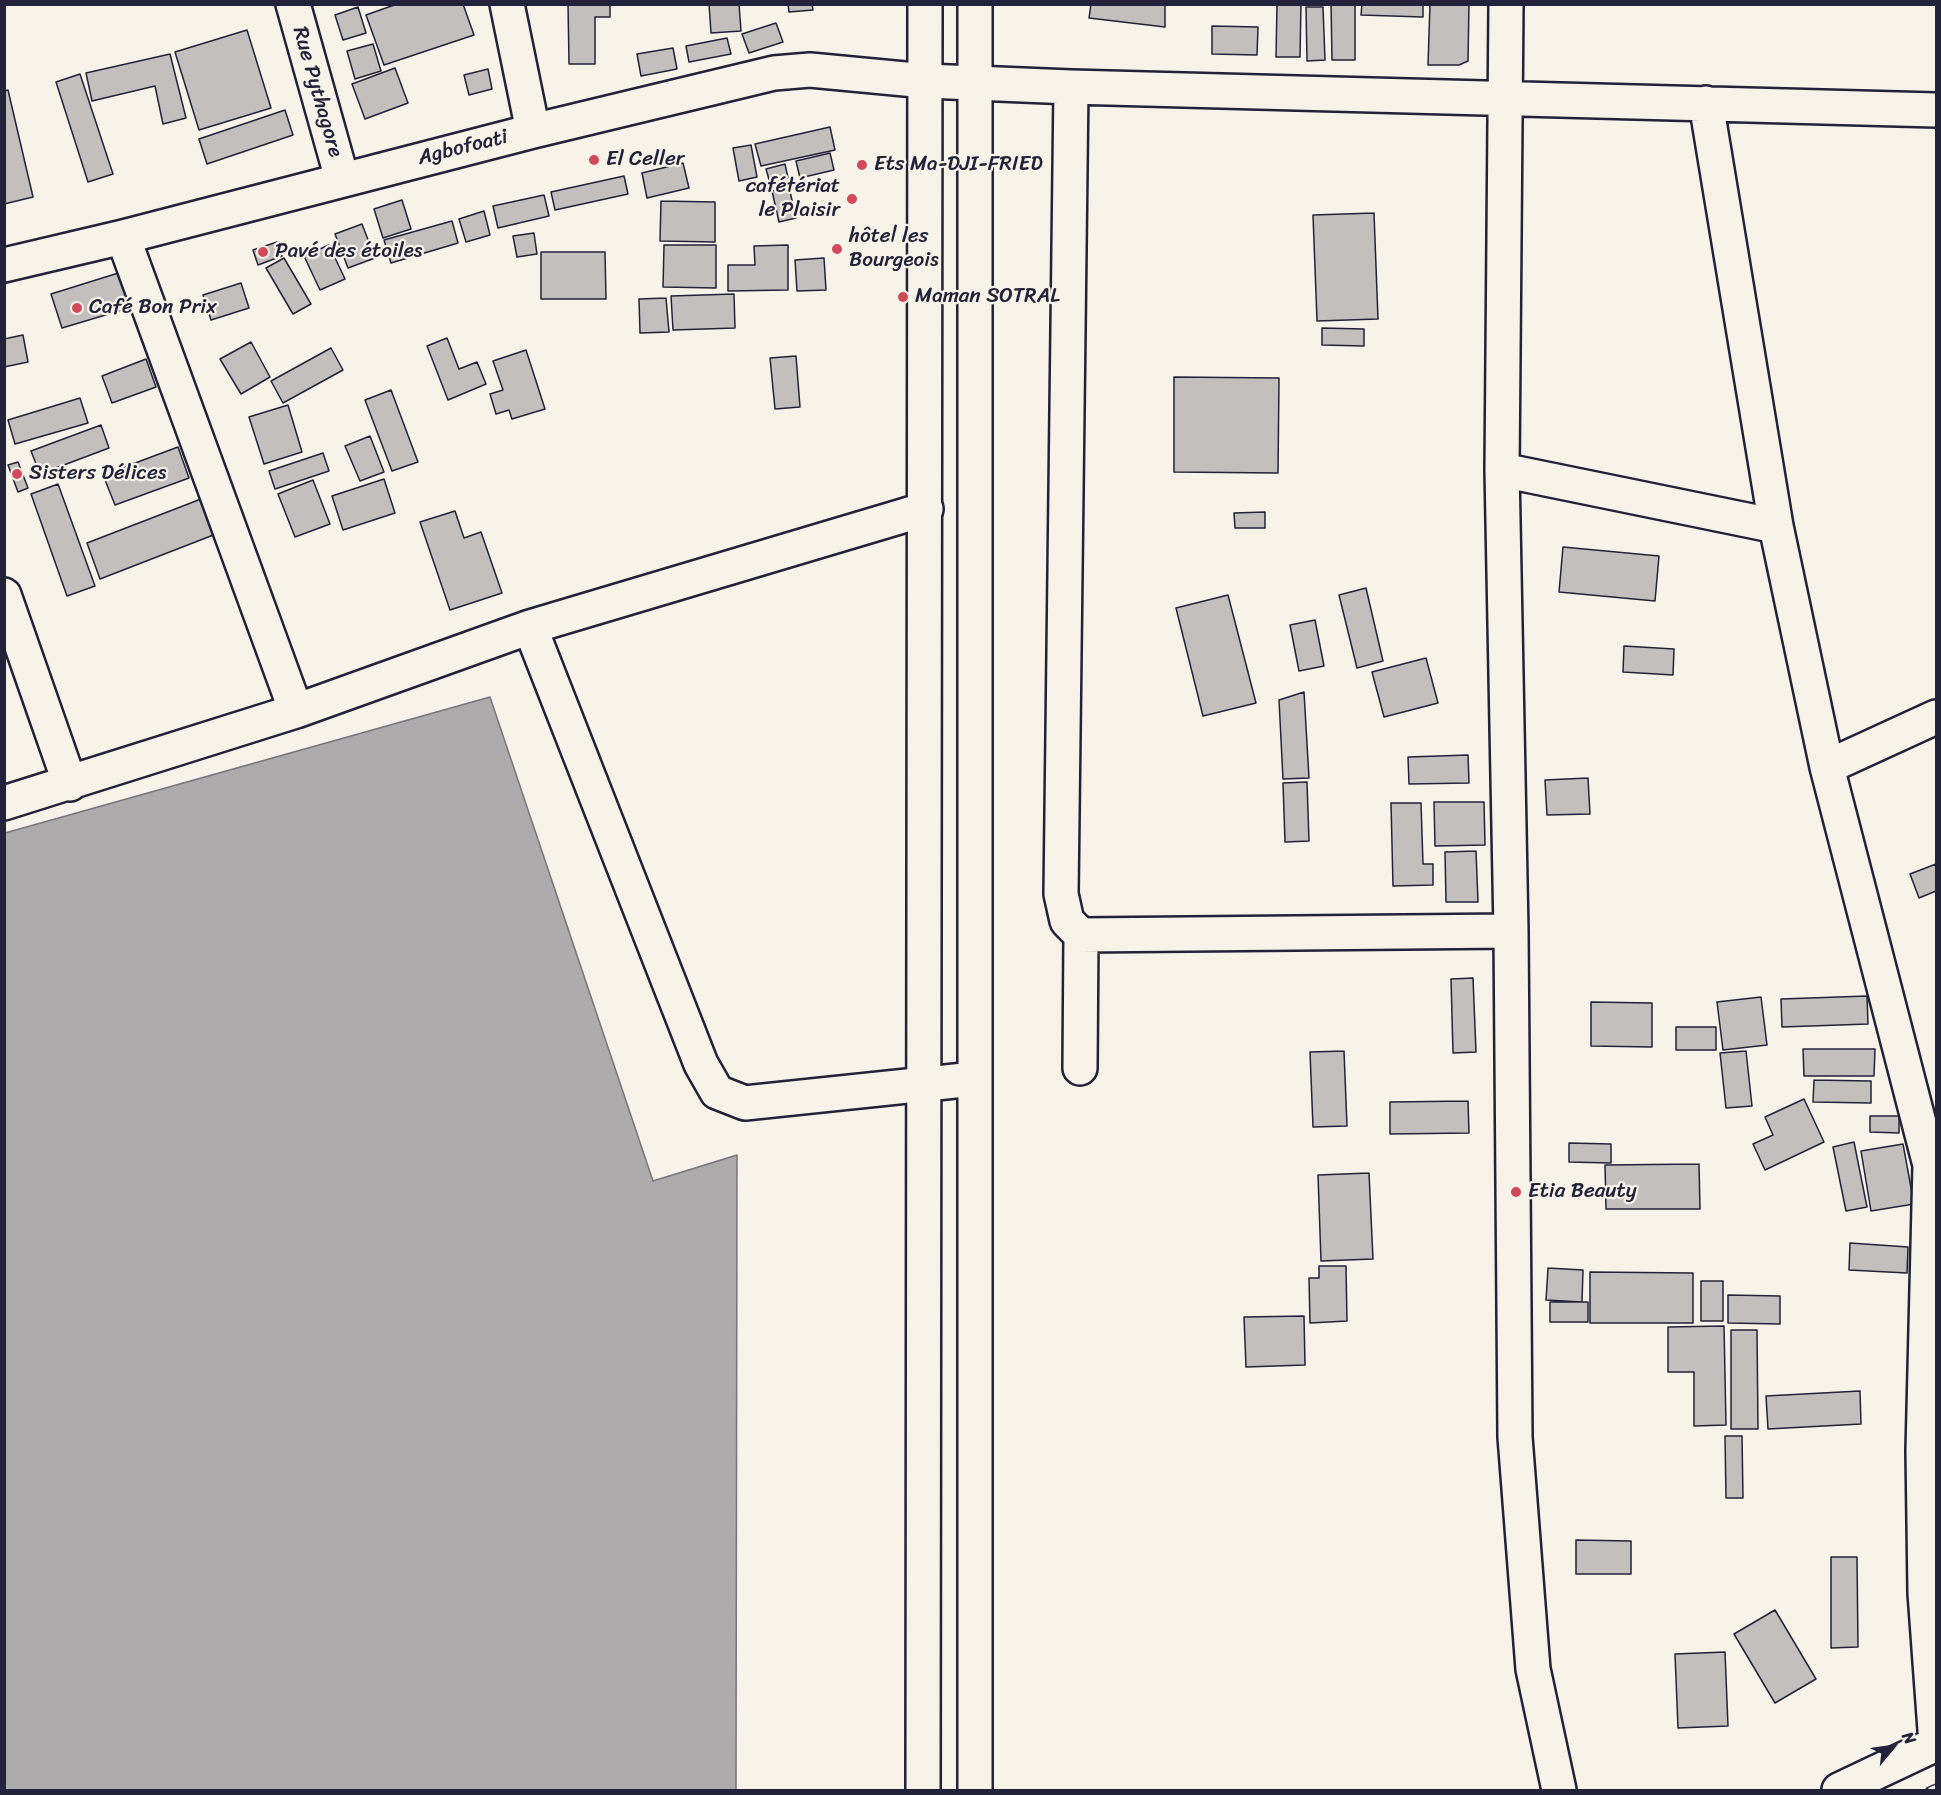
<!DOCTYPE html>
<html>
<head>
<meta charset="utf-8">
<style>
  body { margin:0 }
  #map { position:relative; width:1941px; height:1795px; overflow:hidden; background:#f7f3e8; font-family:Sriracha,sans-serif }
  canvas { display:block }
  .frame { position:absolute; inset:0; border:6px solid #22223b; pointer-events:none }
  .north { position:absolute; left:1863px; top:1717px; width:60px; height:60px; -webkit-text-stroke:4px #f7f3e8; paint-order:stroke; rotate:61deg; font-size:16px; font-weight:700; line-height:24px; text-align:center; color:#22223b }
  .north::after { content:''; display:block; margin:auto; width:21px; height:27px; background:#22223b; clip-path:polygon(50% 0,100% 100%,50% 72%,0 100%) }
</style>
</head>
<body>
<div id="map">
<canvas width="1941" height="1795"></canvas>
<div class="frame"></div>
<div class="north">N</div>
</div>
<script>
const g = document.querySelector('canvas').getContext('2d');
g.lineJoin = 'round';
function fillPath(path, color) { g.fillStyle = color; g.fill(path, 'evenodd'); }
const toPath = rows => new Path2D(rows.map(r => 'M' + r).join(''));
function trace(path, color, width, dash) { g.strokeStyle = color; g.lineWidth = width; g.lineCap = dash ? 'butt' : 'round'; g.setLineDash(dash || []); g.stroke(path); }
function label(font, color, halo, rows, align = 'center') {
  g.font = font + ' Sriracha,sans-serif'; g.lineWidth = 4.5; g.setLineDash([]); g.textBaseline = 'middle'; g.strokeStyle = halo; g.fillStyle = color; for (const [text, x, y, turn = 0] of rows) {
    g.save(); g.translate(x, y); g.rotate((+turn || 0) * Math.PI / 180); g.textAlign = isNaN(turn) ? turn : align; if (halo) g.strokeText(text, 0, 0); g.fillText(text, 0, 0); g.restore();
  }
}
const water = toPath([
  [490,697,653,1181,737,1155,736,1790,5,1790,5,833,490,697]
]);
fillPath(water, '#aeabad');
trace(water, '#76747f', 1.5);
const building = toPath([
  [397,4,463,4,474,35,384,65,366,15,397,4],
  [568,4,610,4,610,17,595,17,595,64,569,64,568,4],
  [709,4,739,4,741,31,711,33,709,4],
  [788,4,812,4,813,10,789,12,788,4],
  [1091,4,1165,4,1165,27,1089,18,1091,4],
  [1277,4,1301,4,1300,57,1276,57,1277,4],
  [1331,4,1355,4,1355,60,1332,60,1331,4],
  [1362,4,1423,4,1423,17,1361,15,1362,4],
  [1430,4,1469,4,1468,61,1459,65,1428,65,1430,4],
  [358,7,366,33,343,40,335,15,358,7],
  [1306,7,1323,7,1325,60,1307,61,1306,7],
  [776,23,783,42,749,53,742,34,776,23],
  [1212,26,1258,27,1257,55,1212,54,1212,26],
  [247,30,271,108,199,130,175,52,247,30],
  [727,38,731,54,689,62,686,46,727,38],
  [373,44,381,71,355,79,347,51,373,44],
  [673,48,677,69,641,76,637,54,673,48],
  [170,54,186,118,163,124,155,86,92,101,86,73,170,54],
  [395,68,408,103,365,119,352,84,395,68],
  [488,69,492,89,469,95,464,75,488,69],
  [80,74,113,174,88,182,56,82,80,74],
  [8,90,33,197,4,204,4,91,8,90],
  [285,110,293,135,207,164,199,139,285,110],
  [830,127,835,150,761,166,755,144,830,127],
  [751,145,757,177,739,181,733,148,751,145],
  [830,153,834,170,800,178,796,161,830,153],
  [683,163,689,188,647,198,642,173,683,163],
  [785,164,788,178,770,183,766,169,785,164],
  [624,176,628,194,555,210,551,192,624,176],
  [789,187,796,218,779,222,772,191,789,187],
  [544,195,549,216,498,228,493,206,544,195],
  [402,200,411,229,383,238,374,209,402,200],
  [661,201,715,202,715,242,660,241,661,201],
  [484,211,490,235,466,242,459,219,484,211],
  [1374,213,1378,319,1317,321,1313,215,1374,213],
  [452,221,458,243,391,263,384,240,452,221],
  [362,224,375,258,348,268,335,234,362,224],
  [534,233,537,254,517,257,513,236,534,233],
  [277,242,282,256,258,265,253,250,277,242],
  [329,245,345,279,320,290,304,256,329,245],
  [664,245,716,245,716,288,663,287,664,245],
  [788,245,788,290,728,291,728,265,755,265,754,246,788,245],
  [541,252,605,252,606,299,541,299,541,252],
  [284,258,311,304,293,314,266,268,284,258],
  [824,258,826,290,797,291,795,260,824,258],
  [128,270,139,305,62,328,51,294,128,270],
  [241,283,249,308,211,320,203,295,241,283],
  [734,294,735,328,673,330,671,296,734,294],
  [666,298,669,332,640,333,639,299,666,298],
  [1322,328,1364,329,1364,346,1322,345,1322,328],
  [23,335,28,362,4,367,4,339,23,335],
  [447,338,459,369,477,362,486,384,448,400,427,346,447,338],
  [251,342,270,377,241,394,220,359,251,342],
  [331,348,343,370,283,403,271,381,331,348],
  [526,350,545,409,512,419,509,410,496,414,490,394,503,390,493,361,526,350],
  [796,356,800,407,775,409,770,358,796,356],
  [146,359,156,387,112,403,102,376,146,359],
  [1174,377,1279,378,1278,473,1174,472,1174,377],
  [391,390,418,462,392,471,365,400,391,390],
  [80,398,88,423,15,444,8,420,80,398],
  [288,405,302,452,264,464,249,417,288,405],
  [101,425,109,448,40,474,31,451,101,425],
  [370,436,384,472,360,481,345,446,370,436],
  [178,447,189,478,115,505,103,475,178,447],
  [323,453,329,471,275,489,269,471,323,453],
  [18,462,28,488,18,492,8,465,18,462],
  [384,479,395,513,343,530,332,496,384,479],
  [313,480,330,524,295,537,278,494,313,480],
  [58,484,95,586,67,596,31,494,58,484],
  [201,499,216,534,100,579,87,543,201,499],
  [455,511,464,538,481,532,502,593,450,610,420,522,455,511],
  [1265,512,1265,528,1235,528,1234,513,1265,512],
  [1563,547,1659,556,1655,601,1559,592,1563,547],
  [1366,588,1383,661,1357,668,1339,595,1366,588],
  [1228,595,1256,703,1203,716,1176,608,1228,595],
  [1315,620,1324,666,1299,671,1290,625,1315,620],
  [1624,646,1674,649,1673,675,1623,672,1624,646],
  [1426,658,1438,703,1384,717,1372,672,1426,658],
  [1304,692,1309,778,1283,779,1279,700,1304,692],
  [1468,755,1469,783,1409,784,1408,757,1468,755],
  [1588,778,1590,814,1547,815,1545,780,1588,778],
  [1307,782,1309,841,1285,842,1283,783,1307,782],
  [1434,802,1484,802,1485,845,1435,846,1434,802],
  [1391,803,1421,803,1423,864,1433,864,1433,885,1393,886,1391,803],
  [1476,851,1478,902,1446,902,1445,852,1476,851],
  [1936,864,1936,891,1919,898,1910,874,1936,864],
  [1473,978,1476,1052,1453,1053,1451,979,1473,978],
  [1867,996,1868,1024,1782,1027,1781,999,1867,996],
  [1761,997,1767,1045,1723,1050,1717,1002,1761,997],
  [1591,1002,1652,1003,1652,1047,1591,1046,1591,1002],
  [1676,1027,1716,1027,1716,1050,1676,1050,1676,1027],
  [1803,1049,1875,1049,1874,1076,1804,1076,1803,1049],
  [1344,1051,1347,1126,1313,1127,1310,1052,1344,1051],
  [1746,1051,1752,1106,1726,1108,1720,1053,1746,1051],
  [1814,1080,1871,1081,1871,1103,1813,1102,1814,1080],
  [1804,1099,1824,1142,1765,1170,1753,1144,1773,1135,1765,1117,1804,1099],
  [1468,1101,1469,1133,1390,1134,1390,1102,1468,1101],
  [1870,1116,1899,1116,1899,1133,1870,1132,1870,1116],
  [1854,1142,1867,1207,1846,1211,1833,1147,1854,1142],
  [1569,1143,1611,1144,1611,1163,1569,1162,1569,1143],
  [1903,1144,1914,1204,1871,1211,1861,1151,1903,1144],
  [1699,1164,1700,1209,1606,1209,1605,1165,1699,1164],
  [1369,1173,1373,1259,1321,1261,1318,1175,1369,1173],
  [1850,1243,1908,1247,1907,1273,1849,1270,1850,1243],
  [1319,1266,1346,1266,1347,1321,1310,1323,1309,1278,1319,1278,1319,1266],
  [1548,1268,1583,1270,1582,1302,1546,1300,1548,1268],
  [1590,1272,1693,1273,1693,1323,1590,1323,1590,1272],
  [1701,1281,1723,1281,1723,1321,1701,1321,1701,1281],
  [1728,1295,1780,1296,1780,1324,1728,1323,1728,1295],
  [1550,1302,1588,1302,1588,1322,1550,1322,1550,1302],
  [1304,1316,1305,1365,1246,1367,1244,1317,1304,1316],
  [1724,1326,1726,1425,1694,1426,1694,1372,1668,1372,1668,1327,1724,1326],
  [1731,1330,1757,1330,1758,1429,1731,1429,1731,1330],
  [1860,1391,1861,1424,1768,1429,1766,1396,1860,1391],
  [1725,1436,1742,1436,1743,1498,1726,1498,1725,1436],
  [1576,1540,1631,1541,1631,1574,1576,1574,1576,1540],
  [1831,1557,1857,1557,1858,1647,1831,1648,1831,1557],
  [1775,1610,1816,1679,1775,1703,1734,1634,1775,1610],
  [1725,1652,1728,1726,1678,1728,1675,1654,1725,1652]
]);
fillPath(building, '#c2bfbd');
trace(building, '#22223b', 1.5);
const minor = toPath([
  [293,4,342,179],
  [507,4,533,131],
  [1506,4,1502,470,1511,931,1515,1437,1533,1669,1559,1790],
  [1071,87,1061,894,1067,921,1081,935,1511,931],
  [1706,103,1776,526,1827,767,1930,1165,1923,1451,1925,1593,1936,1744],
  [123,237,296,711],
  [4,265,123,237,533,131,774,73,810,70,926,81,1071,87,1936,110],
  [1502,470,1776,526],
  [4,595,70,784],
  [530,627,701,1064,717,1092,745,1103,974,1079],
  [1827,767,1936,717],
  [4,803,296,711,530,627,926,509],
  [1080,1068,1081,935],
  [1839,1790,1936,1744]
]);
const major = toPath([
  [975,4,975,1790],
  [923,1790,925,4]
]);
trace(minor, '#22223b', 38);
trace(major, '#22223b', 38);
trace(minor, '#f7f3e8', 33);
trace(major, '#f7f3e8', 33);
const rail = toPath([
  [1929,1790,1936,1787]
]);
trace(rail, '#22223b', 7);
trace(rail, '#f7f3e8', 4.5, [14]);
for (const [x, y, r, color] of [
  [594,160,6,"#d1495b"],
  [862,165,6,"#d1495b"],
  [852,199,6,"#d1495b"],
  [837,249,6,"#d1495b"],
  [263,252,6,"#d1495b"],
  [903,297,6,"#d1495b"],
  [77,308,6,"#d1495b"],
  [17,474,6,"#d1495b"],
  [1516,1192,6,"#d1495b"]
]) { const dot = new Path2D(); dot.arc(x, y, r, 0, 2 * Math.PI); g.fillStyle = color; g.fill(dot); trace(dot, '#f7f3e8', 2); }
label('21px', '#22223b', '#f7f3e8', [
  ["Rue Pythagore",317,92,74],
  ["Agbofoati",463,148,-14]
]);
label('21px', '#22223b', '#f7f3e8', [
  ["El Celler",606,160],
  ["Ets Ma-DJI-FRIED",874,165],
  ["cafétériat",840,187,"right"],
  ["le Plaisir",840,211,"right"],
  ["hôtel les",849,237],
  ["Bourgeois",849,261],
  ["Pavé des étoiles",275,252],
  ["Maman SOTRAL",915,297],
  ["Café Bon Prix",89,308],
  ["Sisters Délices",29,474],
  ["Etia Beauty",1528,1192]
], 'left');
</script>
</body>
</html>
